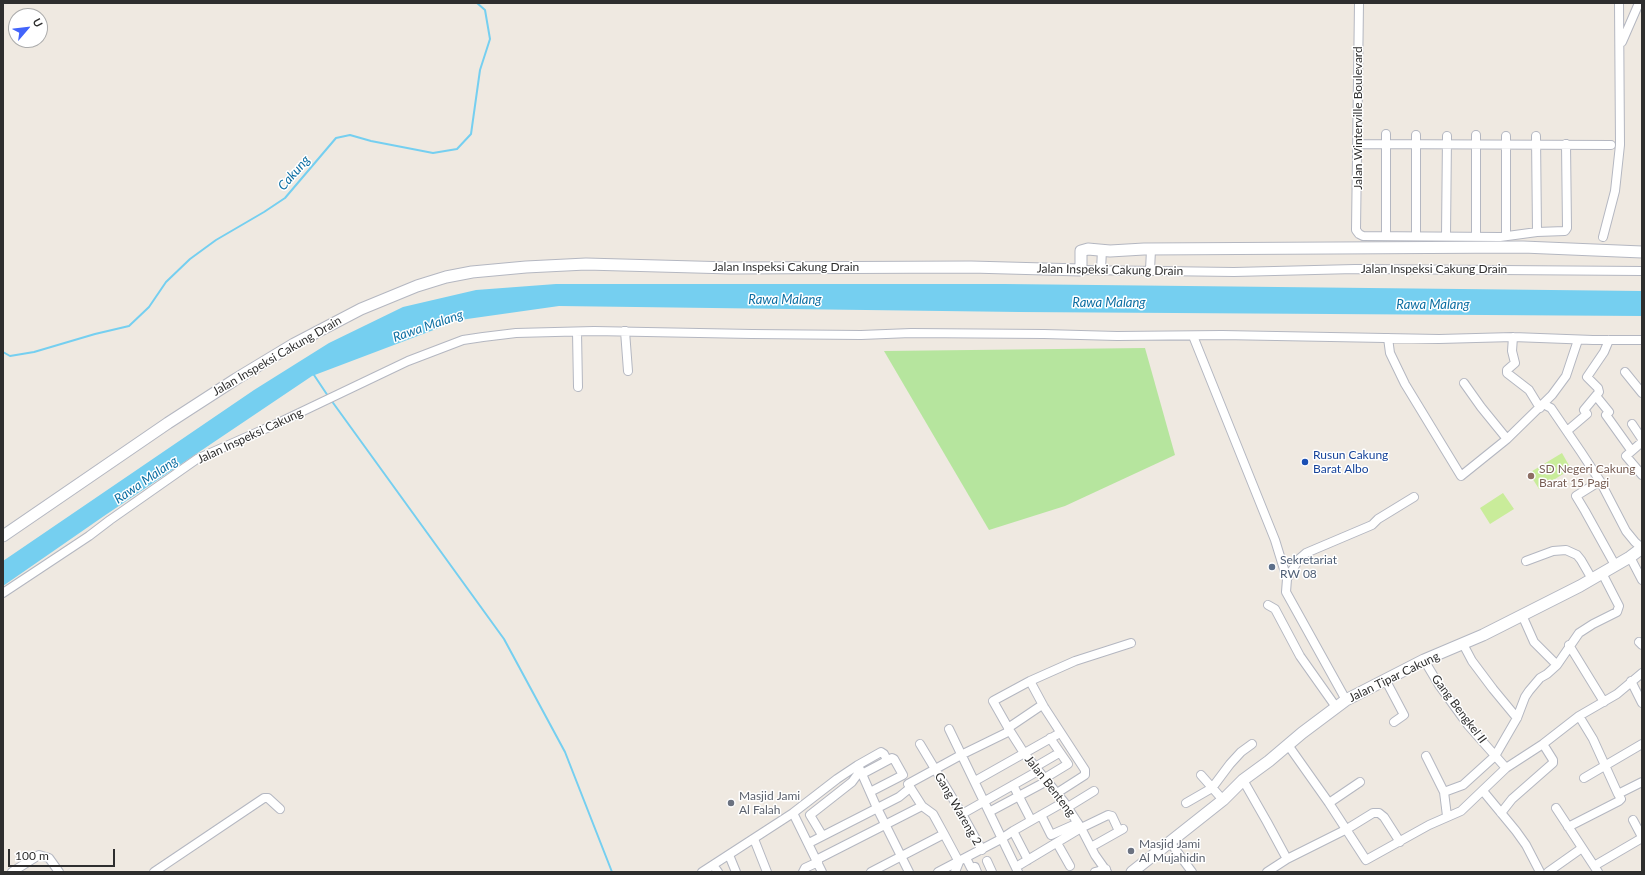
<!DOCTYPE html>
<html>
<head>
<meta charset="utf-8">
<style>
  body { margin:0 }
  #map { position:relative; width:1645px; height:875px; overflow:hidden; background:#efe9e1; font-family:Lato,sans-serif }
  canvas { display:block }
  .frame { position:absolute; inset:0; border:4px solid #2e2e2e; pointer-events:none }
  .north { position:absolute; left:8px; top:8px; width:40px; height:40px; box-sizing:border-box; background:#fff; border:1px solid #ababab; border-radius:50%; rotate:62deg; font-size:11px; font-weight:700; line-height:16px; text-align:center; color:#2e2e2e }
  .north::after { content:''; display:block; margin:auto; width:14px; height:18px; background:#4264fb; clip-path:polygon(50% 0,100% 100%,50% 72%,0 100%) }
  .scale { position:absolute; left:8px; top:849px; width:107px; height:18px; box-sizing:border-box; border:2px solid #2e2e2e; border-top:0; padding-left:5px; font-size:12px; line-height:14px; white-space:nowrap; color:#2e2e2e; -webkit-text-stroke:3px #fff; paint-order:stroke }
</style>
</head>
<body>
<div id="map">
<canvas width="1645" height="875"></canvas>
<div class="frame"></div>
<div class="north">U</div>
<div class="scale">100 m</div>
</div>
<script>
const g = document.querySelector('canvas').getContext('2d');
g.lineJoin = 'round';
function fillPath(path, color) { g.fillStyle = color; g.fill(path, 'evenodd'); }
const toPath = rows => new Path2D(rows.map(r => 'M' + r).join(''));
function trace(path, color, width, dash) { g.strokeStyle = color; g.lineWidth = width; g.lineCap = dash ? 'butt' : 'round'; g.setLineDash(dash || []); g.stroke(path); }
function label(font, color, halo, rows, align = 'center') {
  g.font = font + ' Lato,sans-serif'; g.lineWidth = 3; g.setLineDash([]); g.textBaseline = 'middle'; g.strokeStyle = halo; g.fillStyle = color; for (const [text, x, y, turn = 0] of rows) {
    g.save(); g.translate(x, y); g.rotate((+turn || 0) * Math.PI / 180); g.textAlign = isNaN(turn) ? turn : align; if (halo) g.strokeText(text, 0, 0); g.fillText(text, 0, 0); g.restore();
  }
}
fillPath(toPath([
  [1145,348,1175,455,1065,506,989,530,884,351]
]), '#b6e59e');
fillPath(toPath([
  [1562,453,1571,469,1539,489,1529,473],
  [1503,493,1514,509,1490,524,1480,508]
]), '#c9ec9a');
fillPath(toPath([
  [556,284,1005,284,1642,291,1642,316,1019,312,559,306,460,320,312,376,104,516,3,586,3,561,254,390,329,343,403,307,476,290]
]), '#75cff0');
trace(toPath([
  [3,352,10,356,34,352,95,334,129,326,149,307,166,282,190,259,216,240,264,212,285,198,336,138,350,135,371,141,433,153,457,149,471,134,480,70,490,39,485,10,477,3],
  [314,375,328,396],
  [331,400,504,639,565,752,612,872]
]), '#75cff0', 2);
const street = toPath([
  [1359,3,1356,230,1359,234,1363,236,1500,237,1537,232,1565,231,1567,228,1566,144],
  [1622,42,1639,3],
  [1416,135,1416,236],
  [1506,136,1506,235],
  [1536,136,1537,232],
  [1358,144,1611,145],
  [1386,236,1386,134],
  [1446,236,1447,136],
  [1476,236,1476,135],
  [1603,237,1615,191,1620,145,1619,3],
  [1081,270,1234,272,1355,269,1642,271],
  [1101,270,1102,250],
  [1150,270,1151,250],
  [625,331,628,371],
  [577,332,578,387],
  [1193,336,1275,540,1287,579],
  [1513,337,1512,351,1515,363,1507,370,1507,373,1529,390,1540,408],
  [1388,338,1390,353,1405,384,1461,476,1507,439,1552,395,1566,376,1578,340],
  [1625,372,1642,393],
  [1464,383,1481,407,1507,439],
  [1596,396,1609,412,1606,415,1631,450],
  [1543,404,1551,408,1581,452,1600,481,1626,531,1635,542,1642,548],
  [1632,424,1642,439],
  [1567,431,1587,414,1584,410,1599,392,1598,388,1587,377,1604,352,1609,340],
  [1642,442,1626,456,1642,475],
  [1600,481,1576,496,1585,511,1615,565],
  [1630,557,1642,580],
  [1526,561,1553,551,1566,550,1577,555,1581,560,1592,579],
  [3,593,89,536,110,520,197,459,276,424,408,361,463,340,483,337,516,333,594,331,752,334,861,335,911,333,1044,334,1117,336,1222,335,1439,339,1513,337,1593,340,1642,340],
  [1268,605,1275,609,1300,656,1336,707],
  [1522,615,1534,642,1557,665],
  [1639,642,1642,645],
  [1463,644,1472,661,1493,689,1517,718],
  [1569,645,1604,702],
  [1424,660,1439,685,1468,725,1506,768],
  [1385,679,1404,715,1394,722],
  [1030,681,1044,707,1085,770,1085,775,1057,793],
  [1631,681,1642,703],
  [1346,700,1286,592,1287,579,1299,559,1306,553,1372,525,1378,519,1414,497],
  [1579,716,1593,739,1618,794,1642,782],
  [1008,728,1042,705],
  [949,729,1018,872],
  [920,744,962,814,982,850],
  [1288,745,1329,803,1366,860,1429,825,1461,811,1506,768,1543,744,1579,716,1617,694,1642,673],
  [1426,756,1444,792],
  [858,765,877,808,909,872],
  [1035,767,1059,753],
  [862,774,892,758,894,759,903,775,870,792],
  [1201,775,1223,800],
  [1045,778,1068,764,1050,738],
  [1584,778,1642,744],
  [1243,780,1267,822,1287,859],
  [975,781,1060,733],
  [1013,785,1031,820],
  [1483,791,1516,831,1526,845,1540,872],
  [1186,803,1212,788,1230,764,1241,752,1252,744],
  [1329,803,1360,782],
  [1068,807,1094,791],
  [1556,808,1598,872],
  [989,812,1047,781],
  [793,813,822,872],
  [1501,813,1512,799,1553,763,1553,760,1543,744],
  [962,814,1038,771],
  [1041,815,1051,835,1078,823],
  [1447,816,1444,792,1463,785,1495,756,1517,718,1525,697,1529,691,1540,678,1547,674,1557,665,1579,633,1593,624,1617,612,1619,606,1602,573],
  [1633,820,1642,837],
  [1568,827,1619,801,1621,799,1618,794],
  [1013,831,1028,860],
  [822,835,810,815,852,782,860,771],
  [754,839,767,872],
  [1170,842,1192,872],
  [809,843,899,797,910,788],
  [1057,843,1070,866],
  [1091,847,1123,829],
  [729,855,736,872],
  [966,858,971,868,975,867,977,872],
  [816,860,922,806],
  [987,861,992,872],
  [713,865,718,872],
  [1594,866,1642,838],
  [1016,867,1081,828,1108,815,1112,816,1119,831],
  [12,872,39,855,49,858,59,872],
  [154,872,264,798,268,798,280,809],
  [702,872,793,813,837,779,858,765,881,752,884,754,887,760],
  [803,872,805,868,818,862],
  [871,872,944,834],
  [938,872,1001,839,1013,831,1064,802],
  [955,872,959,862,944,834,933,814,922,806,908,784,961,755,1010,731],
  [1095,872,1106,869],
  [1107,872,1095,855,1081,828,1064,802,1024,753,1010,731,993,701,1030,681,1075,661,1131,643],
  [1267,872,1287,859,1347,829,1373,813,1379,813,1384,817,1400,842],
  [1548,872,1582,848]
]);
const secondary = toPath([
  [3,536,168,423,236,379,294,344,361,309,417,286,446,277,472,272,526,267,586,264,731,268,971,267,1081,270,1081,251,1088,249,1110,251,1144,249,1523,247,1642,252],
  [1132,872,1223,800,1243,780,1269,761,1302,733,1346,700,1424,660,1483,635,1580,586,1630,557,1642,548]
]);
trace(street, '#b4b7c1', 10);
trace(secondary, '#b4b7c1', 13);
trace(street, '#fff', 8);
trace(secondary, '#fff', 11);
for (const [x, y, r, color] of [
  [1305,462,4,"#1a4fb4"],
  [1531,476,4,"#8d6e63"],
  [1272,567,4,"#5c6f8a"],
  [731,803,4,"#6b7280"],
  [1131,851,4,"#6b7280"]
]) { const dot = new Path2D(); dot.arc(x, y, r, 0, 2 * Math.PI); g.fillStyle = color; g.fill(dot); trace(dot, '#fff', 1.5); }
label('12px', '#2e2e2e', '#fff', [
  ["Jalan Winterville Boulevard",1358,118,-90],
  ["Jalan Inspeksi Cakung Drain",786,267],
  ["Jalan Inspeksi Cakung Drain",1434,269],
  ["Jalan Inspeksi Cakung Drain",1110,270,1],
  ["Jalan Inspeksi Cakung Drain",277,356,-30],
  ["Jalan Inspeksi Cakung",250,436,-25],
  ["Jalan Tipar Cakung",1394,677,-26],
  ["Gang Bengkel II",1459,709,53],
  ["Jalan Benteng",1050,786,52],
  ["Gang Wareng 2",958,809,60]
]);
label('12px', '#164399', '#fff', [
  ["Rusun Cakung",1313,455],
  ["Barat Albo",1313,469]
], 'left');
label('12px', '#785e54', '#fff', [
  ["SD Negeri Cakung",1539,469],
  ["Barat 15 Pagi",1539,483]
], 'left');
label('12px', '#4e5e75', '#fff', [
  ["Sekretariat",1280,560],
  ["RW 08",1280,574]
], 'left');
label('12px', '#5b616d', '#fff', [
  ["Masjid Jami",739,796],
  ["Al Falah",739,810],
  ["Masjid Jami",1139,844],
  ["Al Mujahidin",1139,858]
], 'left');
label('italic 13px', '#0d6fa3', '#fff', [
  ["Cakung",294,173,-49],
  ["Rawa Malang",785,300],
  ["Rawa Malang",1109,303],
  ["Rawa Malang",1433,305],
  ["Rawa Malang",428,326,-19],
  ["Rawa Malang",146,480,-34]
]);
</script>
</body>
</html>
